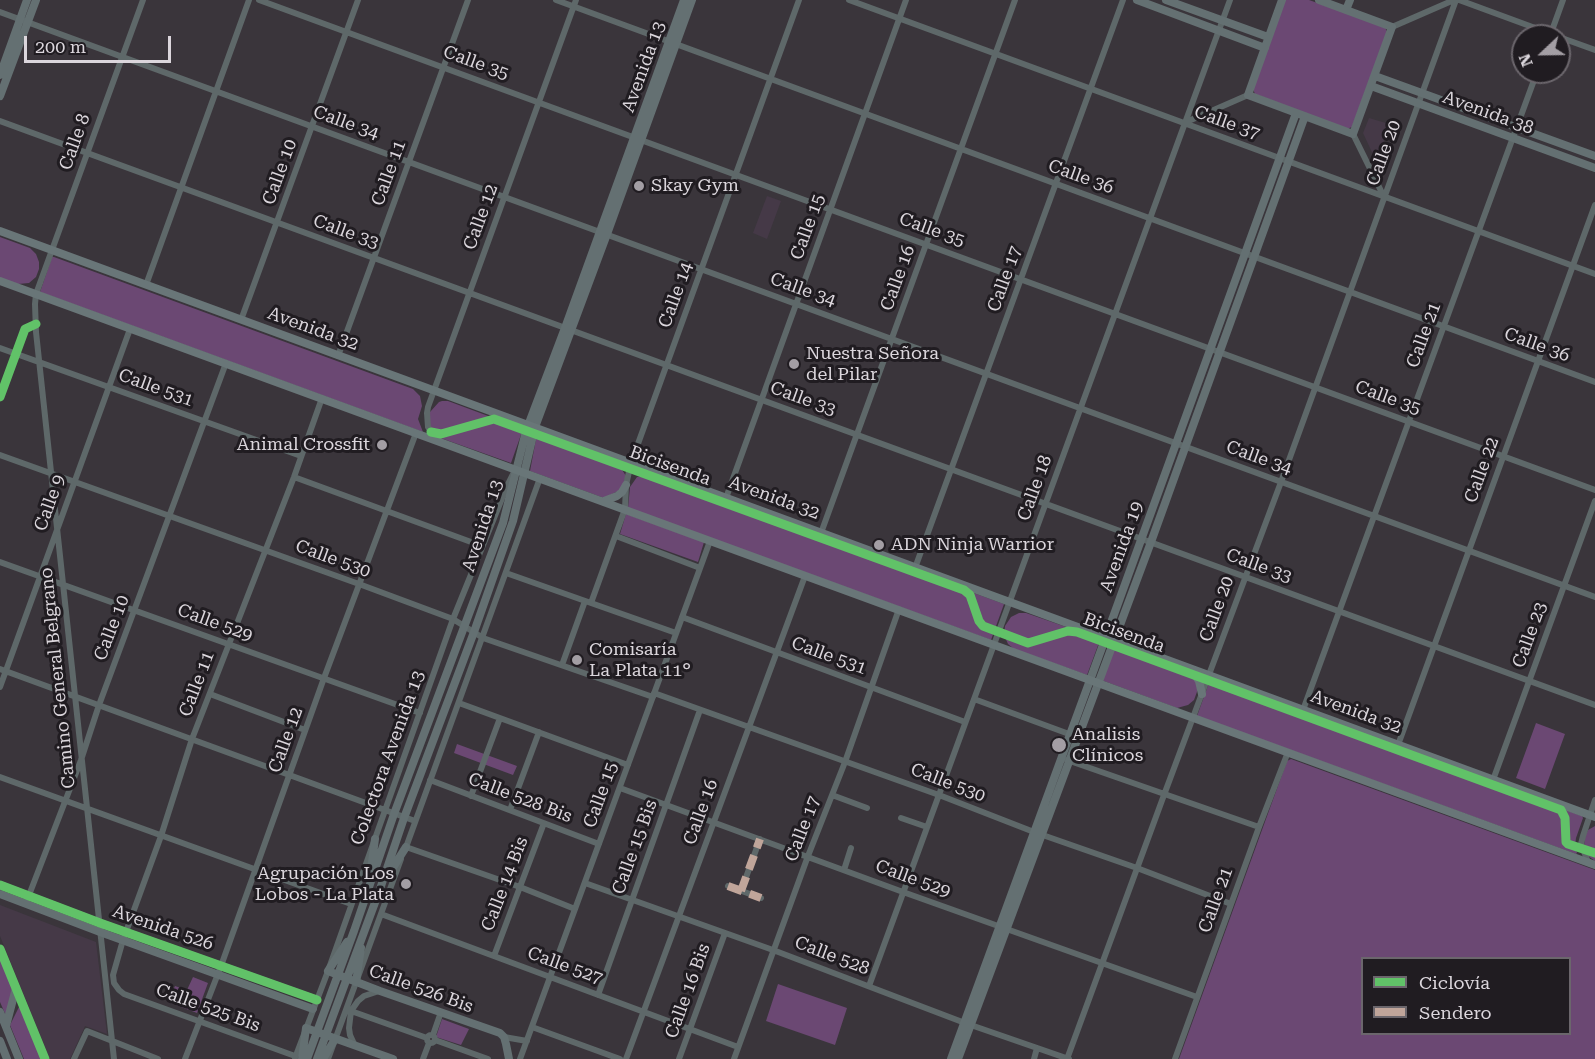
<!DOCTYPE html>
<html>
<head>
<meta charset="utf-8">
<style>
  body { margin:0 }
  #map { position:relative; width:1595px; height:1059px; overflow:hidden; background:#3a353b; font-family:"Roboto Serif",serif }
  canvas { display:block }
  .legend { position:absolute; left:1361px; top:957px; width:210px; height:78px; box-sizing:border-box; background:#201c21; border:2px solid #6b666c; margin:0; padding:8px 10px; list-style:none; font-size:18px; color:#dbd6dc }
  .legend li { display:flex; align-items:center; gap:12px; height:30px }
  .legend b { width:30px; border:2px solid #6b666c }
  .north { position:absolute; left:1511px; top:24px; width:60px; height:60px; box-sizing:border-box; background:#201c21; border:2px solid #6b666c; border-radius:50%; rotate:248deg; font-size:16px; font-weight:700; line-height:24px; text-align:center; color:#dbd6dc }
  .north::after { content:''; display:block; margin:auto; width:21px; height:27px; background:#a39ea4; clip-path:polygon(50% 0,100% 100%,50% 72%,0 100%) }
  .scale { position:absolute; left:24px; top:36px; width:147px; height:27px; box-sizing:border-box; border:3px solid #dbd6dc; border-top:0; padding-left:8px; font-size:18px; line-height:21px; white-space:nowrap; color:#dbd6dc; -webkit-text-stroke:4px #201c21; paint-order:stroke }
</style>
</head>
<body>
<div id="map">
<canvas width="1595" height="1059"></canvas>
<ul class="legend">
<li><b style="height:8px;background:#61c268"></b>Ciclovía</li>
<li><b style="height:8px;background:#c0a59a"></b>Sendero</li>
</ul>
<div class="north">N</div>
<div class="scale">200 m</div>
</div>
<script>
const g = document.querySelector('canvas').getContext('2d');
g.lineJoin = 'round';
function fillPath(path, color) { g.fillStyle = color; g.fill(path, 'evenodd'); }
const toPath = rows => new Path2D(rows.map(r => 'M' + r).join(''));
function trace(path, color, width, dash) { g.strokeStyle = color; g.lineWidth = width; g.lineCap = dash ? 'butt' : 'round'; g.setLineDash(dash || []); g.stroke(path); }
function label(font, color, halo, rows, align = 'center') {
  g.font = font + ' "Roboto Serif",serif'; g.lineWidth = 6; g.setLineDash([]); g.textBaseline = 'middle'; g.strokeStyle = halo; g.fillStyle = color; for (const [text, x, y, turn = 0] of rows) {
    g.save(); g.translate(x, y); g.rotate((+turn || 0) * Math.PI / 180); g.textAlign = isNaN(turn) ? turn : align; if (halo) g.strokeText(text, 0, 0); g.fillText(text, 0, 0); g.restore();
  }
}
fillPath(toPath([
  [1369,118,1389,124,1377,163,1363,133],
  [767,196,781,201,767,239,753,233],
  [0,905,96,942,107,1034,85,1026,70,1059,50,1059,0,936]
]), '#453947');
fillPath(toPath([
  [1285,0,1309,0,1385,27,1387,32,1352,127,1347,129,1255,94,1253,89],
  [0,237,30,248,36,254,39,262,39,269,36,277,29,283,18,284,0,278],
  [52,257,54,257,413,389,420,396,422,406,418,419,423,432,40,292],
  [442,401,448,401,523,429,511,463,435,436,430,426,430,412,439,402],
  [537,434,617,462,626,476,622,489,604,498,530,471],
  [649,475,1004,604,991,640,628,508,630,487,637,477],
  [626,514,704,542,698,562,620,534],
  [1019,613,1026,613,1098,638,1100,640,1087,675,1014,649,1008,644,1004,635,1005,626,1011,617],
  [1114,645,1190,673,1197,682,1198,689,1194,700,1188,705,1177,708,1101,680],
  [1210,680,1582,816,1583,818,1576,838,1575,846,1577,853,1576,854,1197,716],
  [1536,723,1565,734,1545,789,1516,778],
  [457,744,517,766,513,775,454,753],
  [1291,759,1595,870,1595,1059,1179,1059,1287,761],
  [1362,958,1570,958,1570,1034,1362,1034],
  [1595,826,1595,861,1588,856,1584,846,1585,836,1588,830],
  [0,958,16,996,7,1018,0,1002],
  [193,977,208,983,197,1013,168,1002,175,986,187,990],
  [778,984,847,1008,835,1045,766,1021],
  [20,1005,41,1059,24,1059,10,1025],
  [442,1019,469,1029,461,1045,436,1037]
]), '#6b4873');
trace(toPath([
  [259,0,1595,490],
  [556,0,1595,382],
  [849,0,1595,274],
  [1459,0,1557,36],
  [0,12,1595,597],
  [1392,27,1454,0],
  [1550,36,1563,0],
  [1559,37,1595,50],
  [0,121,1595,705],
  [1184,123,1248,95],
  [1353,134,1384,197],
  [146,285,249,0],
  [241,320,358,0],
  [0,348,301,456],
  [338,356,468,0],
  [0,397,25,329,36,324],
  [438,440,431,432,428,427,427,413,428,407,576,0],
  [0,455,359,584,453,619,483,638,653,697],
  [294,477,482,546],
  [726,498,906,0],
  [821,533,1015,0],
  [616,536,700,568],
  [0,562,420,713],
  [915,568,1123,0],
  [506,573,676,633],
  [591,603,625,509,626,485,631,463,799,0],
  [682,617,965,722],
  [562,665,585,601],
  [0,669,415,821],
  [0,687,130,329],
  [654,693,939,795,1034,832,1137,868,1231,904],
  [210,694,305,730],
  [974,699,1069,734],
  [459,703,628,765],
  [1303,710,1537,72],
  [1398,745,1595,205],
  [1067,760,1259,827],
  [0,777,351,904],
  [430,780,599,844],
  [1493,780,1595,501],
  [620,788,903,892,1197,997],
  [832,795,867,808],
  [471,796,500,718],
  [510,810,539,732],
  [901,818,927,827],
  [406,847,520,887,575,909],
  [405,850,540,478],
  [1588,862,1581,844,1583,836,1595,800],
  [844,870,851,848],
  [585,883,773,950,965,1023,1069,1059],
  [728,886,761,898],
  [741,891,760,839],
  [26,903,81,760,99,705,226,363],
  [381,914,738,1047],
  [0,949,45,1059],
  [494,956,544,823],
  [869,986,1230,0],
  [598,995,700,710],
  [351,1011,427,1038],
  [532,1027,620,1059],
  '427 1039a4 4 0 1 1 8 0a4 4 0 1 1-8 0Z',
  [433,1035,441,1012],
  [504,1037,527,1041],
  [435,1040,488,1059],
  [355,1046,350,1035,349,1028,351,1011,358,1001,364,996,379,991],
  [295,1056,124,994,119,990,114,983,113,975,123,940,161,836,192,739,294,477,322,398],
  [295,1058,328,971,453,619,507,486,514,472],
  [74,1059,87,1031,158,1059],
  [114,1059,36,332,35,304,36,294,143,0],
  [185,1059,221,966,324,678,416,433],
  [328,1059,401,859],
  [423,1059,429,1043],
  [520,1059,710,541],
  [626,1059,805,576],
  [679,1059,725,933],
  [734,1059,808,856,845,762,899,609],
  [1034,1059,1037,1048],
  [1067,1059,1164,795,1281,482,1456,0],
  [1175,1059,1259,827,1288,752]
]), '#5e6869', 6);
trace(toPath([
  [1137,0,1265,48],
  [1166,0,1268,37],
  [1282,0,1248,95,1353,134,1392,27,1319,0],
  [1346,10,1350,0],
  [0,75,27,0],
  [1375,76,1595,156],
  [1371,86,1595,168],
  [0,96,36,0],
  [371,870,375,839],
  [387,877,406,847],
  [0,885,100,923,317,1000],
  [0,894,100,932,313,1009],
  [347,942,328,971,380,991,500,1033,504,1037,506,1044,509,1059],
  [356,982,361,948],
  [0,1012,19,1059],
  [6,1026,16,988],
  [0,1041,7,1059],
  [302,1059,306,1028,393,1059],
  [307,1059,354,931,394,814,503,523,526,431,565,328,684,0],
  [317,1059,380,889,404,818,474,632,513,521,535,427,607,234,692,0],
  [323,1059,335,1039],
  [951,1059,1104,642,1296,113],
  [958,1059,1151,542,1305,116]
]), '#647072', 8);
trace(toPath([
  [0,231,1595,817],
  [0,281,1595,865],
  [604,501,617,496,622,492,626,485],
  [1192,670,1199,681,1202,694]
]), '#697678', 8);
trace(toPath([
  [728,886,761,898],
  [741,891,760,839]
]), '#c0a59a', 8, [15, 8]);
trace(toPath([
  [0,397,25,329,36,324],
  [431,432,441,434,494,419,964,590,970,595,979,621,983,626,1020,640,1028,643,1068,631,1077,632,1561,810,1565,818,1566,842,1568,844,1595,853],
  [0,885,100,923,317,1000],
  [0,949,45,1059]
]), '#61c268', 9);
for (const [x, y, r, color] of [
  [639,186,6,"#a39ea4"],
  [794,364,6,"#a39ea4"],
  [382,445,6,"#a39ea4"],
  [879,545,6,"#a39ea4"],
  [577,660,6,"#a39ea4"],
  [1059,745,8,"#a39ea4"],
  [406,884,6,"#a39ea4"]
]) { const dot = new Path2D(); dot.arc(x, y, r, 0, 2 * Math.PI); g.fillStyle = color; g.fill(dot); trace(dot, '#201c21', 2); }
label('18px', '#dbd6dc', '#201c21', [
  ["Calle 35",476,63,20],
  ["Avenida 13",644,67,-70],
  ["Avenida 38",1488,113,20],
  ["Calle 34",346,123,20],
  ["Calle 37",1227,123,20],
  ["Calle 8",75,142,-70],
  ["Calle 20",1384,153,-70],
  ["Calle 10",280,172,-70],
  ["Calle 11",389,173,-70],
  ["Calle 36",1081,177,20],
  ["Calle 12",481,217,-70],
  ["Calle 15",808,227,-70],
  ["Calle 35",932,230,20],
  ["Calle 33",346,232,20],
  ["Calle 16",898,278,-70],
  ["Calle 17",1005,279,-70],
  ["Calle 34",803,290,20],
  ["Calle 14",676,295,-70],
  ["Avenida 32",313,329,20],
  ["Calle 21",1424,335,-70],
  ["Calle 36",1537,345,20],
  ["Calle 531",156,388,20],
  ["Calle 35",1388,398,20],
  ["Calle 33",803,399,20],
  ["Calle 34",1259,458,20],
  ["Bicisenda",670,466,20],
  ["Calle 22",1482,470,-70],
  ["Calle 18",1035,488,-70],
  ["Avenida 32",774,498,20],
  ["Calle 9",50,503,-70],
  ["Avenida 13",483,526,-72],
  ["Avenida 19",1122,547,-70],
  ["Calle 530",333,559,20],
  ["Calle 33",1259,566,20],
  ["Calle 20",1217,609,-70],
  ["Calle 529",215,623,20],
  ["Calle 10",112,628,-69],
  ["Bicisenda",1124,633,20],
  ["Calle 23",1530,635,-70],
  ["Calle 531",829,656,20],
  ["Camino General Belgrano",58,678,-96],
  ["Calle 11",197,684,-69],
  ["Avenida 32",1356,712,20],
  ["Calle 12",286,740,-70],
  ["Colectora Avenida 13",388,758,-70],
  ["Calle 530",948,783,21],
  ["Calle 15",601,795,-70],
  ["Calle 528 Bis",520,798,21],
  ["Calle 16",701,812,-70],
  ["Calle 17",803,829,-69],
  ["Calle 15 Bis",635,847,-70],
  ["Calle 529",913,879,20],
  ["Calle 14 Bis",505,884,-69],
  ["Calle 21",1216,900,-70],
  ["Avenida 526",163,928,19],
  ["Calle 528",832,956,21],
  ["Calle 527",565,966,20],
  ["Calle 526 Bis",421,989,20],
  ["Calle 16 Bis",688,991,-70],
  ["Calle 525 Bis",208,1008,20]
]);
label('18px', '#dbd6dc', '#201c21', [
  ["Skay Gym",651,186],
  ["Nuestra Señora",806,354],
  ["del Pilar",806,375],
  ["Animal Crossfit",370,445,"right"],
  ["ADN Ninja Warrior",891,545],
  ["Comisaría",589,650],
  ["La Plata 11°",589,671],
  ["Analisis",1072,735],
  ["Clínicos",1072,756],
  ["Agrupación Los",394,874,"right"],
  ["Lobos - La Plata",394,895,"right"]
], 'left');
</script>
</body>
</html>
